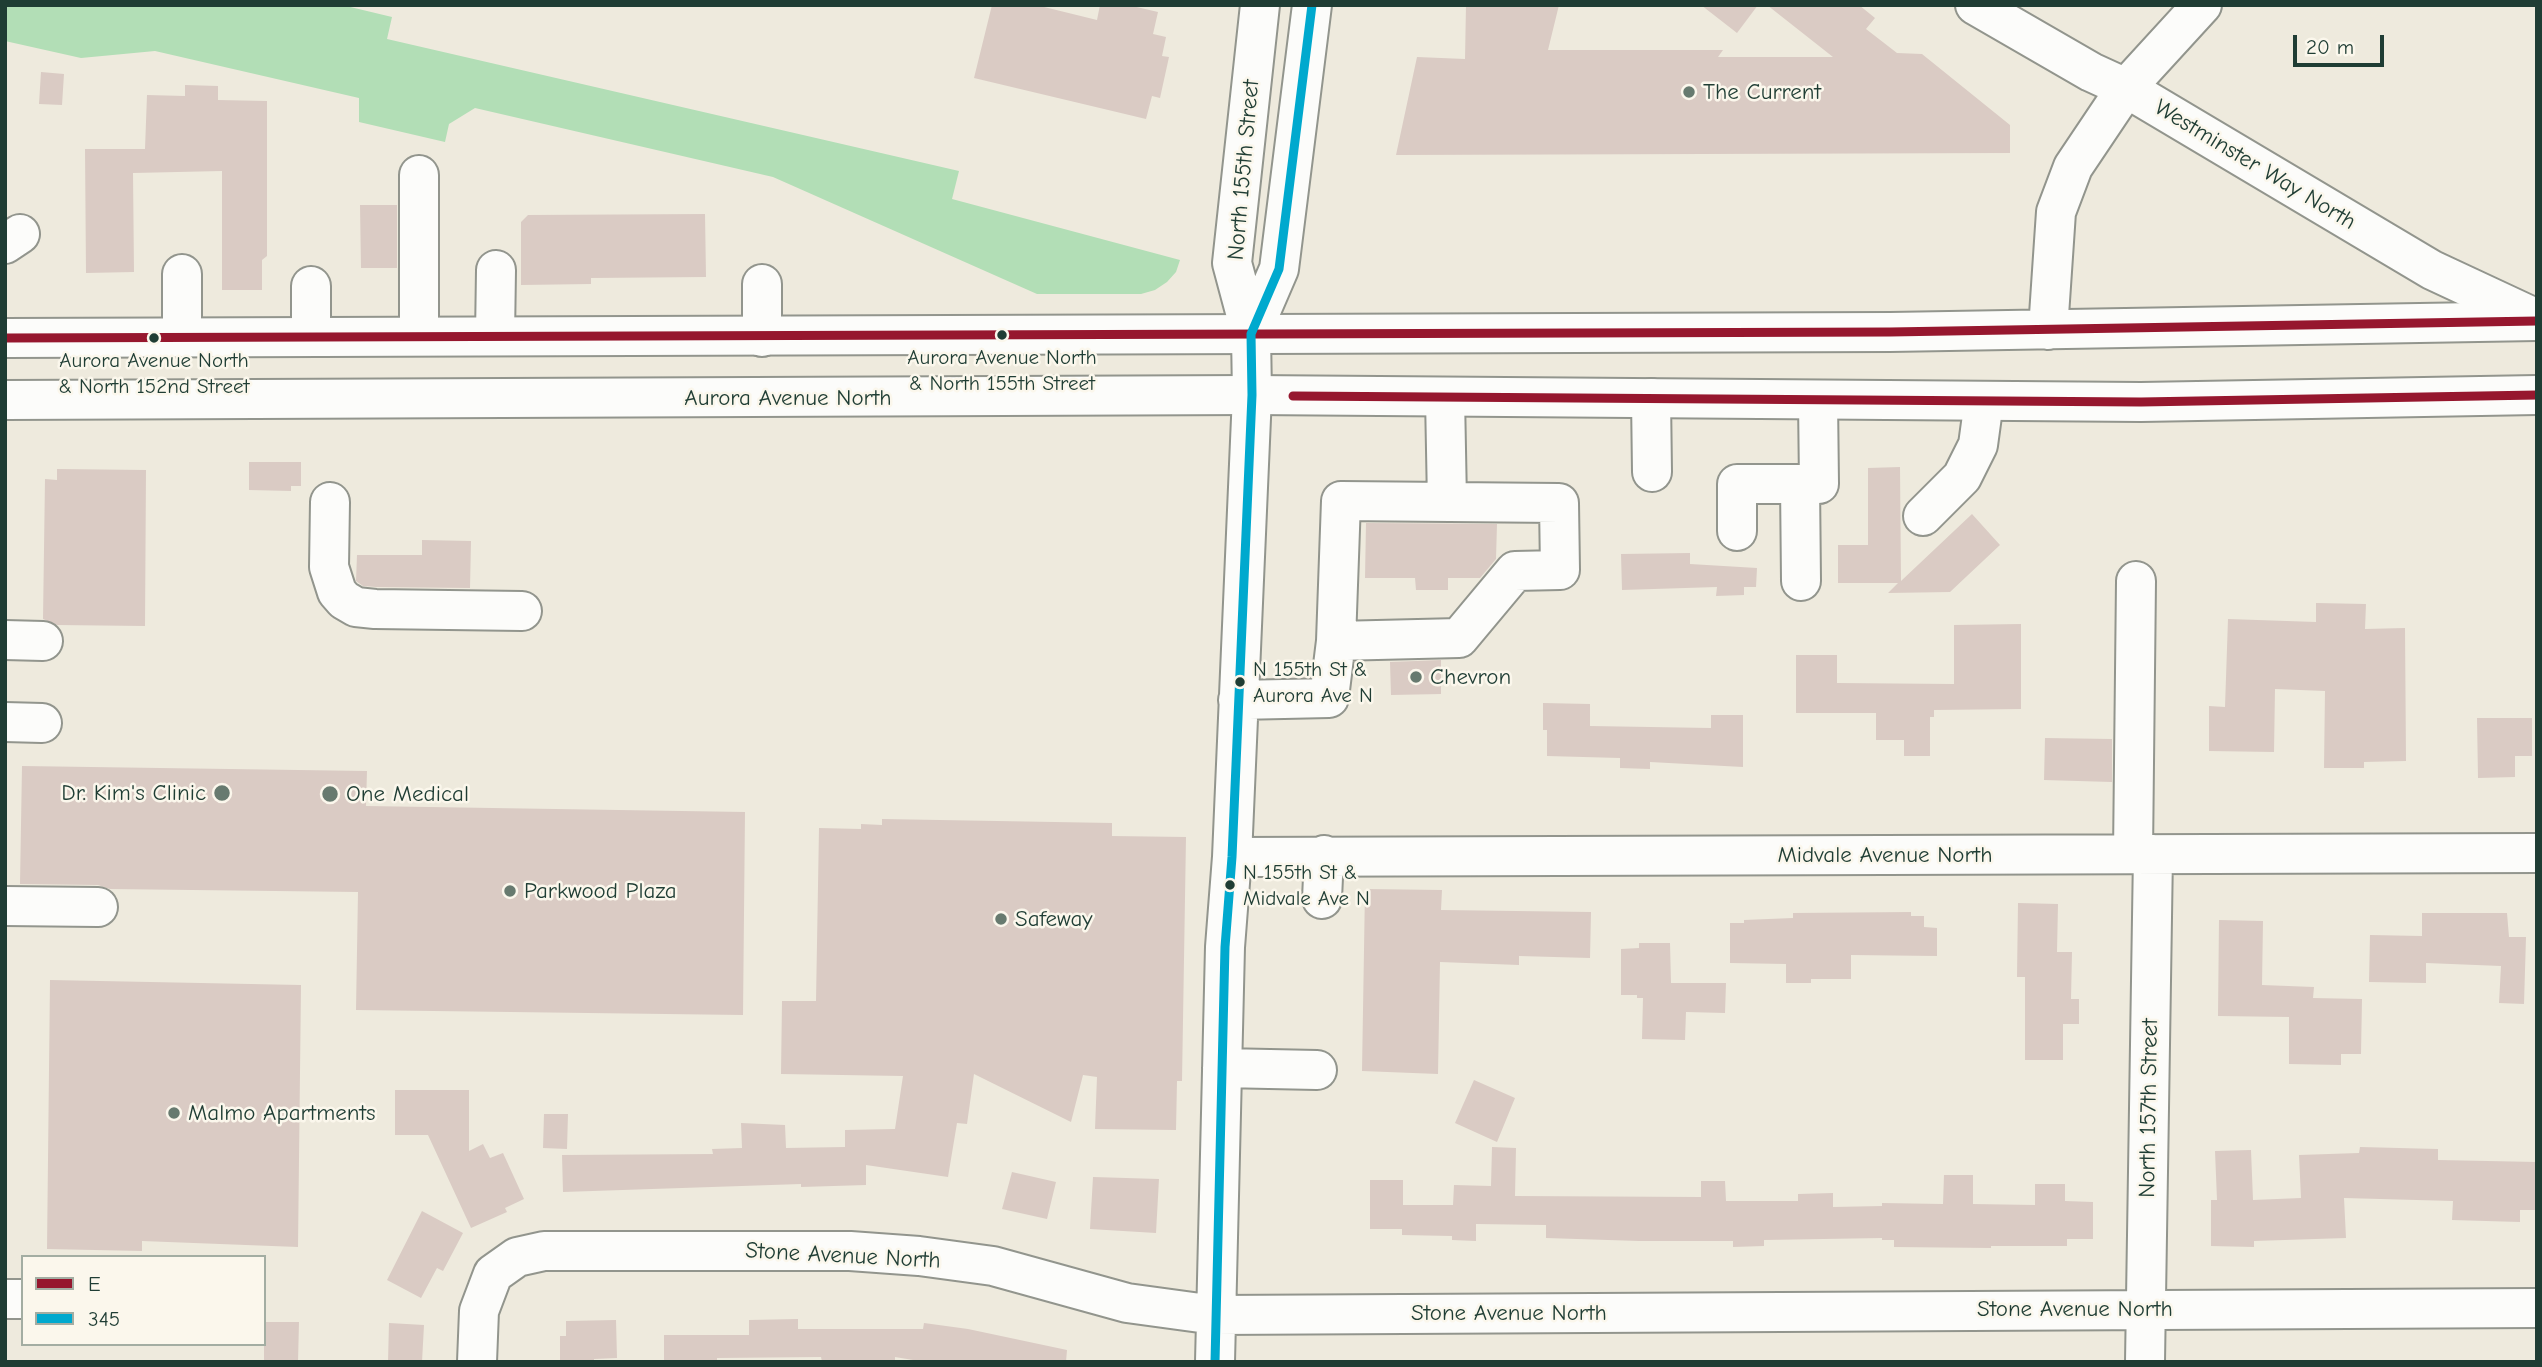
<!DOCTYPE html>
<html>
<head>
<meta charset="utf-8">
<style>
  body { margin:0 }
  #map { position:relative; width:2542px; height:1367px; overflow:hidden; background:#eeeadd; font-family:"Comic Neue",sans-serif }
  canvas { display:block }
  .frame { position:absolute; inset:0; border:7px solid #1f3d34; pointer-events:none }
  .legend { position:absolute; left:21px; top:1255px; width:245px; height:91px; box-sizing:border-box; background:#fbf7ec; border:2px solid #a3ada2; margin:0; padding:9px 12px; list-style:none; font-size:21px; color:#1f3d34 }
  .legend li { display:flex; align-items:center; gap:14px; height:35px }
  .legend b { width:35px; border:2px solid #a3ada2 }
  .scale { position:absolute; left:2293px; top:35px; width:91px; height:32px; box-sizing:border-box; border:4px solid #1f3d34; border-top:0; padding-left:9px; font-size:21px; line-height:24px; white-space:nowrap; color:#1f3d34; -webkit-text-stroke:5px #fbf7ec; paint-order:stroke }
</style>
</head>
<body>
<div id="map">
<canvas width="2542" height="1367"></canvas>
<div class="frame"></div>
<ul class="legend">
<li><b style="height:9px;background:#96172e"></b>E</li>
<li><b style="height:9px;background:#00a9ce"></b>345</li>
</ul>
<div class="scale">20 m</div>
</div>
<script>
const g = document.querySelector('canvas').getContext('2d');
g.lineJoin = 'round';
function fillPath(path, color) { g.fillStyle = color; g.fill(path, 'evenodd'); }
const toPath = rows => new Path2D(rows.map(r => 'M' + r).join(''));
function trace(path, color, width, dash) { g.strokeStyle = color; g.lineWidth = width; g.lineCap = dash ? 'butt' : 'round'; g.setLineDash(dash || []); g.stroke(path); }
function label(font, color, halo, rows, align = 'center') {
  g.font = font + ' "Comic Neue",sans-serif'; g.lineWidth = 5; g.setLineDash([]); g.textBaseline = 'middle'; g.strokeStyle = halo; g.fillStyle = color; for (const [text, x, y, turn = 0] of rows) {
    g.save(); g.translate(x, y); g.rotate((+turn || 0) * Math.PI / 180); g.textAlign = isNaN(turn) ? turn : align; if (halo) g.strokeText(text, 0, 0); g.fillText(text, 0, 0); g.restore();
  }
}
fillPath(toPath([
  [5,5,342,5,392,17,387,39,959,171,952,199,1180,260,1176,272,1167,282,1155,290,1141,294,1037,294,773,177,475,108,449,124,445,142,359,122,359,98,155,51,81,58,5,41]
]), '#b2deb6');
fillPath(toPath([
  [992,5,1036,5,1097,20,1100,5,1128,5,1158,12,1153,34,1166,37,1162,56,1169,57,1160,98,1152,96,1146,119,974,78],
  [1466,5,1559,5,1548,50,1723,50,1718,57,1833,57,1767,5,1859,5,1875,18,1866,29,1897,53,1922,54,2010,125,2010,153,1396,155,1417,57,1465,59],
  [1701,5,1758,5,1737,33],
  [41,72,64,74,62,105,39,104],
  [185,85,218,86,218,100,267,101,267,256,262,260,262,290,222,290,222,171,133,173,134,272,86,273,85,149,145,149,147,95,185,96],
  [360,205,397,205,397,268,361,268],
  [705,214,706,277,591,278,591,284,521,285,521,222,528,215],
  [249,462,301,462,301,486,291,486,291,491,249,490],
  [1900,467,1901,581,1972,514,2000,545,1950,592,1888,593,1898,583,1838,583,1838,545,1868,545,1868,468],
  [57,469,146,470,145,626,57,625,43,619,45,479,57,480],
  [1366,523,1497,524,1496,559,1480,578,1448,578,1448,590,1416,590,1415,578,1365,578],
  [422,540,471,541,470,588,376,587,363,586,356,581,357,555,422,555],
  [1690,553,1690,564,1757,568,1756,587,1744,587,1744,595,1716,596,1717,587,1622,590,1621,554],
  [2316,603,2366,604,2365,629,2405,628,2406,761,2364,762,2364,768,2324,768,2325,691,2275,689,2274,752,2209,751,2209,706,2225,707,2228,619,2316,622],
  [2021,624,2021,709,1934,710,1934,717,1930,717,1930,756,1904,756,1904,740,1876,740,1876,713,1796,713,1796,655,1837,655,1837,683,1954,684,1954,625],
  [1441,660,1441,694,1391,695,1390,662],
  [1543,703,1590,704,1590,726,1711,728,1711,715,1743,715,1743,767,1650,762,1650,769,1620,768,1620,758,1547,756,1547,730,1543,730],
  [2477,718,2532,718,2532,756,2515,756,2515,777,2478,778],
  [2045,738,2112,739,2112,782,2044,780],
  [22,766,367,771,366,806,745,812,743,1015,356,1010,358,892,110,889,98,885,20,884],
  [882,819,1112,823,1112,836,1186,837,1182,1081,1177,1081,1176,1130,1095,1129,1097,1077,1083,1075,1071,1122,974,1074,967,1124,957,1123,948,1177,866,1165,866,1185,801,1187,801,1184,563,1192,562,1155,713,1154,712,1149,742,1148,741,1123,785,1125,786,1148,845,1147,845,1130,895,1129,903,1076,781,1074,782,1001,816,1001,819,828,861,829,861,824,882,825],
  [1365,889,1442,890,1441,910,1591,912,1590,958,1519,956,1519,965,1440,962,1438,1074,1362,1071],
  [2018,903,2058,904,2057,952,2072,952,2071,999,2079,999,2079,1024,2063,1024,2063,1060,2025,1060,2025,977,2017,977],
  [1911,912,1911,916,1924,916,1924,927,1937,928,1937,956,1851,955,1851,979,1811,979,1811,983,1786,983,1786,964,1730,963,1730,923,1744,923,1744,920,1793,918,1793,913],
  [2422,913,2507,913,2509,937,2526,937,2524,1004,2499,1003,2501,966,2426,963,2426,983,2369,982,2370,935,2422,936],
  [2219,920,2263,921,2262,985,2314,987,2313,998,2362,999,2361,1054,2341,1054,2341,1065,2289,1064,2289,1017,2218,1016],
  [1639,943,1670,943,1671,983,1726,983,1725,1013,1686,1012,1685,1040,1642,1039,1643,998,1637,998,1637,995,1621,995,1621,949,1639,948],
  [50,980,301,985,298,1247,142,1241,142,1251,47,1249],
  [1474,1080,1515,1098,1497,1142,1455,1123],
  [395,1090,469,1090,469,1151,483,1144,490,1158,503,1153,524,1199,505,1208,507,1212,471,1228,428,1135,395,1135],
  [544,1114,568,1114,567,1149,543,1148],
  [1492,1147,1516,1148,1515,1196,1701,1197,1701,1181,1725,1181,1726,1201,1798,1201,1798,1194,1833,1193,1833,1207,1882,1206,1882,1203,1943,1204,1944,1175,1973,1175,1973,1204,2035,1205,2035,1184,2065,1184,2065,1201,2093,1202,2093,1239,2067,1239,2067,1246,1991,1246,1991,1248,1894,1247,1894,1240,1882,1240,1882,1238,1764,1240,1764,1246,1733,1247,1733,1241,1639,1241,1546,1238,1546,1225,1476,1224,1476,1241,1452,1240,1452,1236,1402,1235,1402,1229,1370,1229,1370,1180,1403,1180,1403,1205,1453,1205,1454,1185,1491,1186],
  [2360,1147,2438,1149,2438,1160,2537,1162,2537,1210,2520,1210,2520,1222,2452,1220,2453,1201,2344,1198,2346,1238,2254,1241,2254,1247,2211,1246,2211,1200,2217,1200,2215,1151,2251,1150,2253,1200,2301,1198,2299,1155,2359,1153],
  [1012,1172,1056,1182,1047,1219,1002,1209],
  [1093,1177,1159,1179,1156,1233,1090,1229],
  [422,1211,463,1233,443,1271,437,1268,421,1298,387,1280],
  [798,1319,798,1329,923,1329,924,1323,968,1329,1067,1350,1066,1362,925,1362,895,1357,895,1362,822,1362,821,1357,717,1358,717,1362,664,1362,664,1335,749,1335,749,1320],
  [616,1320,617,1358,594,1359,594,1362,560,1362,560,1336,566,1336,566,1321],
  [264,1322,299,1322,298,1362,264,1362],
  [389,1323,424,1325,422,1362,388,1362]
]), '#dacbc4');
const minor = toPath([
  [1975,5,2091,72,2126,88,2432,270,2537,319],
  [2126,88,2202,5],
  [419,175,419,336],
  [5,244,20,234],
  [762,284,762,337],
  [311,286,311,337],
  [495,336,496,270],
  [182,337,182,274],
  [1445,397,1447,502],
  [1651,398,1652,472],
  [1800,484,1801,581],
  [330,502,329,567,337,592,344,600,356,607,375,609,522,611],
  [1923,516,1962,477,1978,445,1984,401],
  [1737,531,1737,484,1819,484,1818,400],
  [5,640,43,641],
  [1238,700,1329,698,1336,641,1341,501,1559,503,1560,570,1515,571,1459,638,1336,641],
  [5,722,42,723],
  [2133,854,2136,581],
  [1232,857,2537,853],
  [1322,899,1324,855],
  [5,906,98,907],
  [1222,1068,1317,1070],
  [5,1299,23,1299],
  [477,1362,479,1311,493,1274,517,1257,544,1251,850,1251,919,1256,993,1266,1127,1303,1215,1315,2537,1308],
  [1215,1362,1225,947,1232,857,1252,395],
  [2145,1362,2153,854]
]);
const major = toPath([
  [1251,334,1279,269,1312,5],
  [1252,395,1251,334,1232,263,1260,5]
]);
const highway = toPath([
  [2048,330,2056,212,2073,167,2126,88],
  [5,338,1890,332,2537,321],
  [5,400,1252,395,2141,402,2537,395]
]);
trace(minor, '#92958d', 42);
trace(major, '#92958d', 42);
trace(highway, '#92958d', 42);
trace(minor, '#fcfcfa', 38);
trace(major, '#fcfcfa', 38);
trace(highway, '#fcfcfa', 38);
trace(toPath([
  [5,338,1890,332,2537,321],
  [1293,396,2141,402,2537,395]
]), '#96172e', 9);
trace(toPath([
  [1215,1362,1225,947,1232,857,1252,395,1251,334,1279,269,1312,5]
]), '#00a9ce', 9);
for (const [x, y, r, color] of [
  [1689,92,7,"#677a6f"],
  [1002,335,6,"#1f3d34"],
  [154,338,6,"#1f3d34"],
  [1416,677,7,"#677a6f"],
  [1240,682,6,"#1f3d34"],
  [222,793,9,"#677a6f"],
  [330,794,9,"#677a6f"],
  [1230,885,6,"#1f3d34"],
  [510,891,7,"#677a6f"],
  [1001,919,7,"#677a6f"],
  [174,1113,7,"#677a6f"]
]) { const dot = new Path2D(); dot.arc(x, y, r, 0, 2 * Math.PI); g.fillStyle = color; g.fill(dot); trace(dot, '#fbf7ec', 2.5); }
label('21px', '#1f3d34', '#fbf7ec', [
  ["Aurora Avenue North",1002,358],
  ["& North 155th Street",1002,384],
  ["Aurora Avenue North",154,361],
  ["& North 152nd Street",154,387],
  ["N 155th St &",1253,670,"left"],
  ["Aurora Ave N",1253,696,"left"],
  ["N 155th St &",1243,873,"left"],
  ["Midvale Ave N",1243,899,"left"]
]);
label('23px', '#1f3d34', '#fbf7ec', [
  ["The Current",1703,92],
  ["Chevron",1430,677],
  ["Dr. Kim's Clinic",206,793,"right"],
  ["One Medical",346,794],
  ["Parkwood Plaza",524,891],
  ["Safeway",1015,919],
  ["Malmo Apartments",188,1113]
], 'left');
label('23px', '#1f3d34', '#fbf7ec', [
  ["Westminster Way North",2255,165,31],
  ["North 155th Street",1244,170,-85],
  ["Aurora Avenue North",788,398],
  ["Midvale Avenue North",1885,855],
  ["North 157th Street",2149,1108,-89],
  ["Stone Avenue North",843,1256,3],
  ["Stone Avenue North",2075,1309],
  ["Stone Avenue North",1509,1313]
]);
</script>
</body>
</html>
